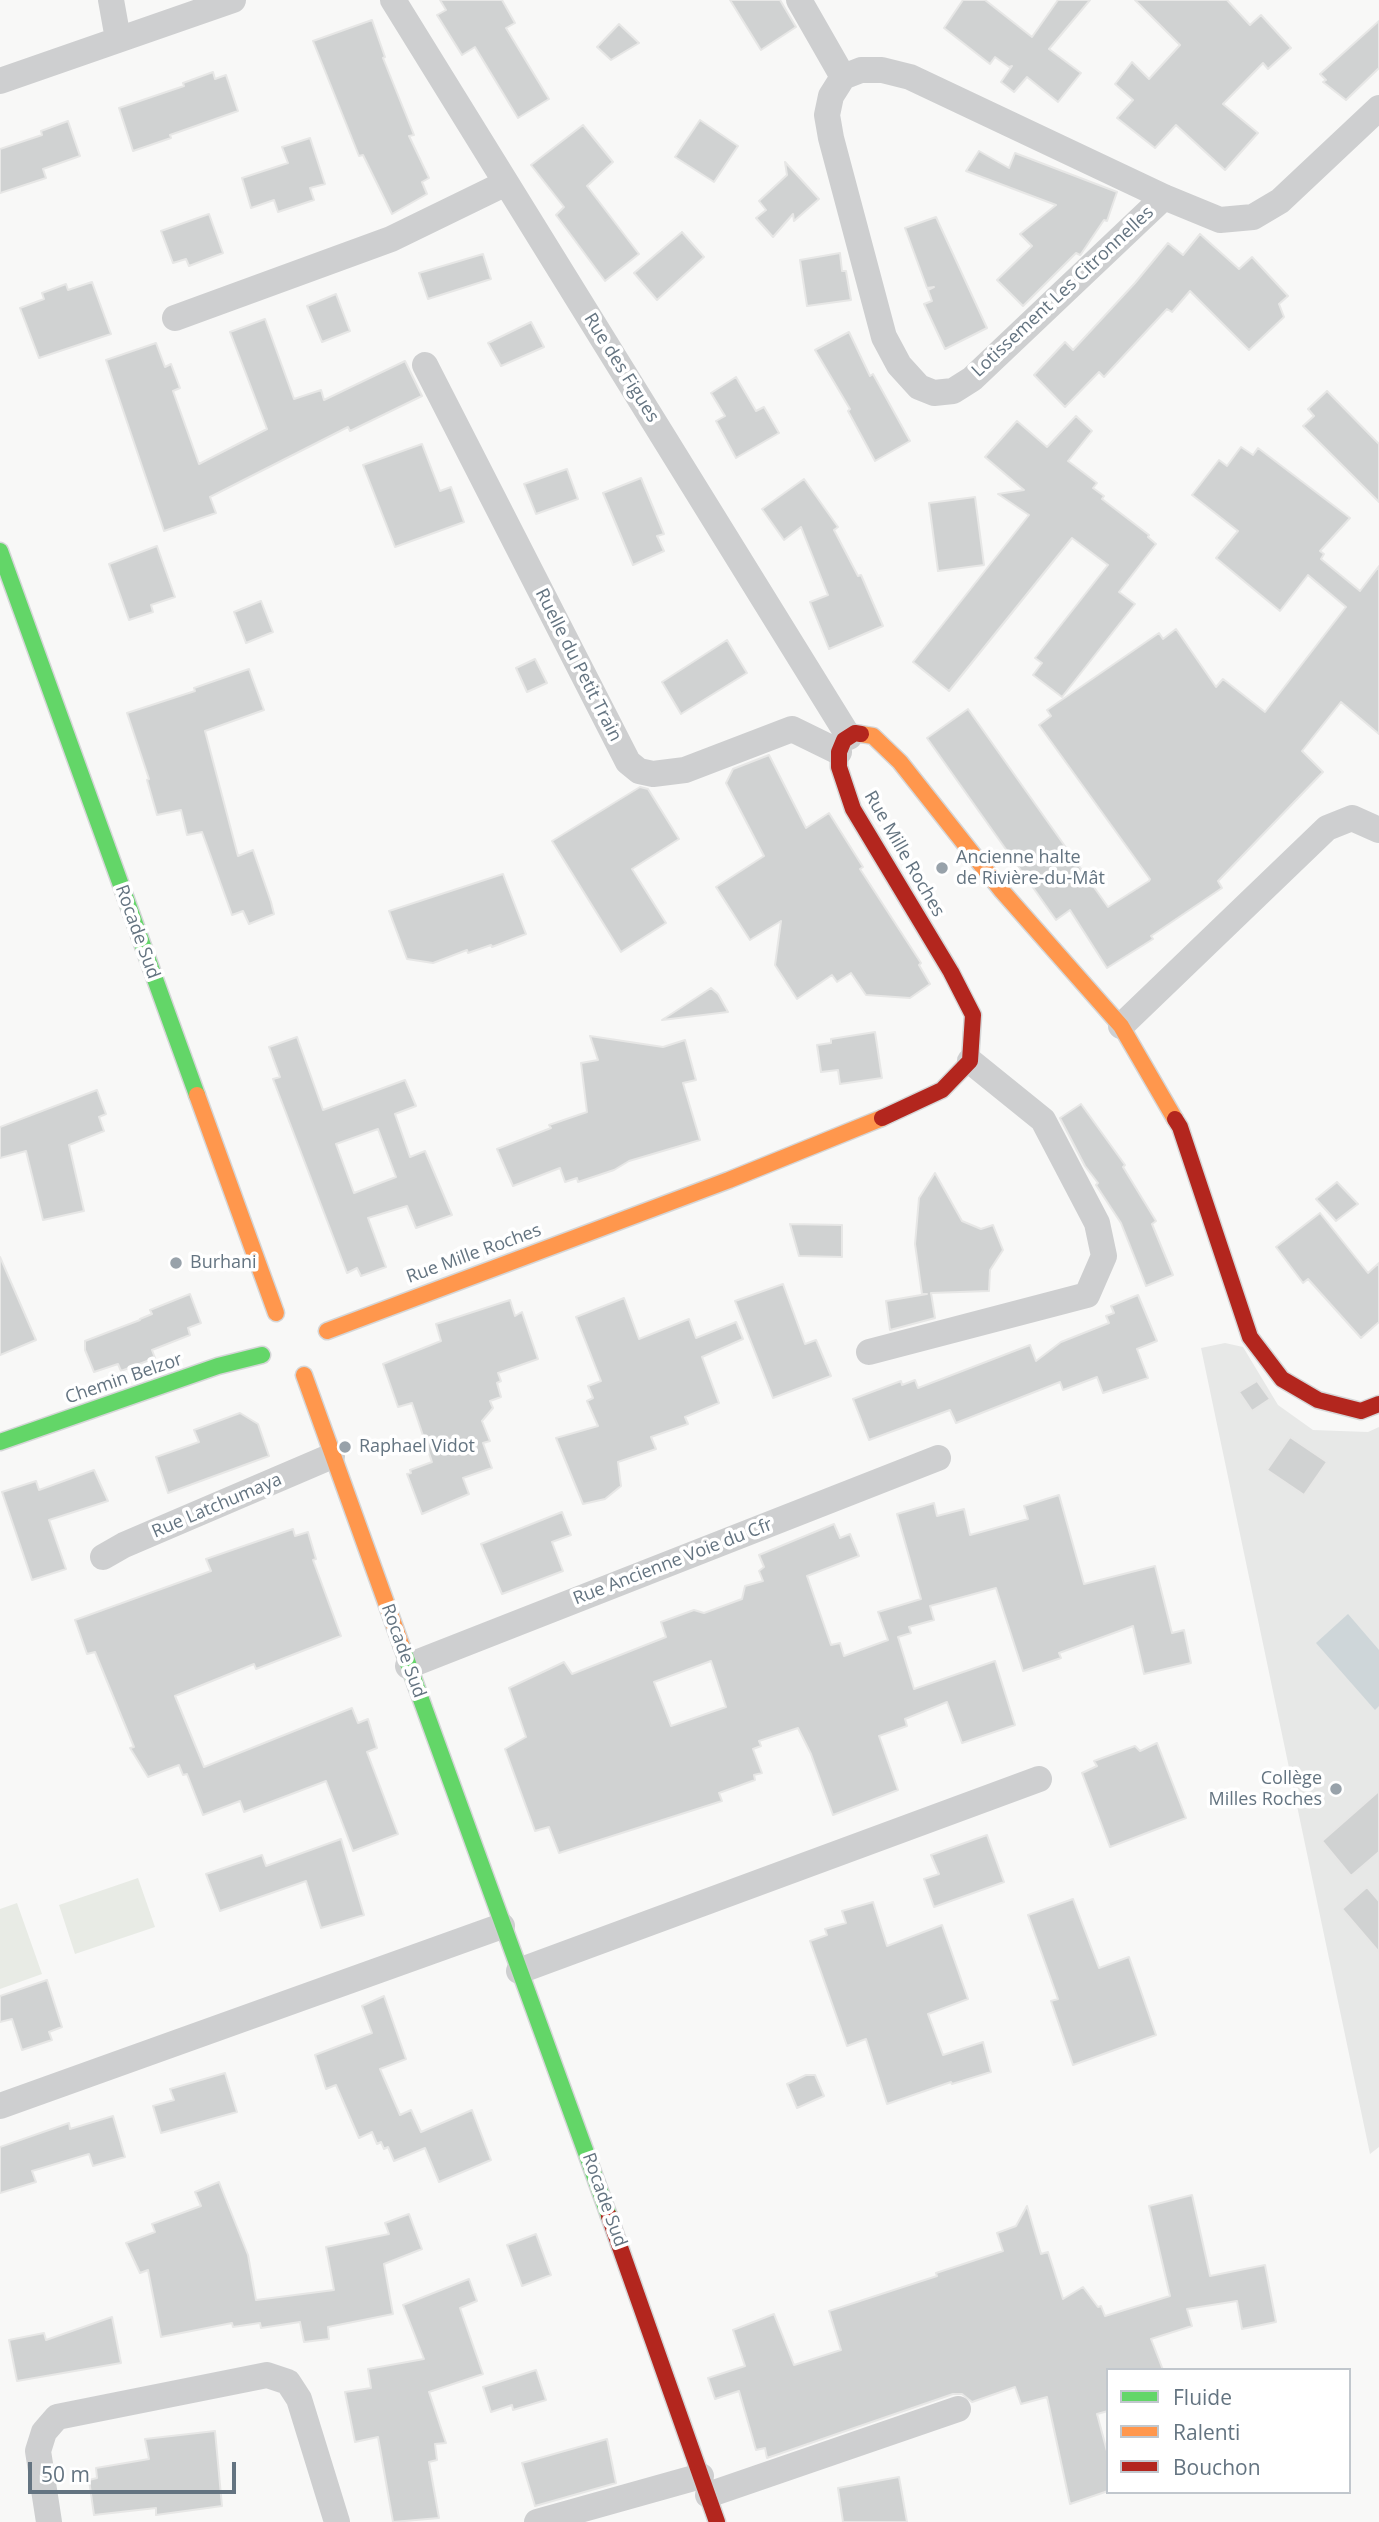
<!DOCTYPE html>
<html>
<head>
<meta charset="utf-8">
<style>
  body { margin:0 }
  #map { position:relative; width:1379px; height:2522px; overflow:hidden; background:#f8f8f7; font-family:"Open Sans",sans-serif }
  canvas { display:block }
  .legend { position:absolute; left:1106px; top:2368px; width:245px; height:126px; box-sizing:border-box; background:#fff; border:2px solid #c1c7cd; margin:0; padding:9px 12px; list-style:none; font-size:21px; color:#647481 }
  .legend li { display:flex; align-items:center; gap:14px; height:35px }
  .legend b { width:35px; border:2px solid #c1c7cd }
  .scale { position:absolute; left:28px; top:2462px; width:208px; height:32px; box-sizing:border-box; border:4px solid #647481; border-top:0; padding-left:9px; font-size:21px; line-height:24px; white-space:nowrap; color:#647481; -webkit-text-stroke:5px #fff; paint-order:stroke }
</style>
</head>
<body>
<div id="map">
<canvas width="1379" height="2522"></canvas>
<ul class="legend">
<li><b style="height:9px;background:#63d668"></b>Fluide</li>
<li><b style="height:9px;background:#ff974d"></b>Ralenti</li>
<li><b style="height:9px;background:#b3261e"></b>Bouchon</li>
</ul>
<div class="scale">50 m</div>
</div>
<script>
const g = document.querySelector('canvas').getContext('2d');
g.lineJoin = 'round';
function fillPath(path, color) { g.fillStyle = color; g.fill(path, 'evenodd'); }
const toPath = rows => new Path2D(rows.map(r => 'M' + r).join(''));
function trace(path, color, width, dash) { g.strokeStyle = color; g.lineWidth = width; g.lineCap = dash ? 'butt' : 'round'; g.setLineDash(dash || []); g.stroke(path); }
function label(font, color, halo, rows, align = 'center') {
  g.font = font + ' "Open Sans",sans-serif'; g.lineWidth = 7; g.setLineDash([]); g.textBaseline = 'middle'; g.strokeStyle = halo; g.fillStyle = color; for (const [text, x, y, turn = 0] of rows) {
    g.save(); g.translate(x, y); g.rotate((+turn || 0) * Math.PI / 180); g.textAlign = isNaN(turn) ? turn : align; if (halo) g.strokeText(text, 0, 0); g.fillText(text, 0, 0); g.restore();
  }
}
fillPath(toPath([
  [1225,1343,1243,1347,1278,1405,1313,1430,1368,1432,1379,1427,1379,2147,1370,2154,1201,1348]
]), '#e7e8e7');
fillPath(toPath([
  [138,1878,155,1927,75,1954,59,1905],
  [17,1903,42,1974,0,1989,0,1909]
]), '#e8ebe5');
fillPath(toPath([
  [1348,1614,1379,1650,1379,1706,1375,1710,1316,1643]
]), '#ced6d9');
const building = toPath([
  [440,0,502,0,515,23,506,28,549,99,518,118,475,47,462,55,437,15,446,10,440,0],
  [730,0,780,0,796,27,761,50,730,0],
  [963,0,985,0,1032,37,1058,0,1090,0,1049,49,1081,73,1058,102,1027,77,1014,92,1001,82,1012,66,1009,67,995,57,990,64,944,28,963,0],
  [1135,0,1227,0,1250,25,1261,15,1291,48,1268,69,1263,63,1223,104,1258,133,1225,170,1176,125,1155,148,1117,118,1133,100,1115,84,1132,62,1149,79,1180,45,1135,0],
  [372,20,385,57,383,58,414,135,409,136,429,178,422,182,427,194,392,214,363,155,359,156,313,41,372,20],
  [1379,21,1379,68,1346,100,1323,82,1326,80,1320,74,1379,21],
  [619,24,639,43,611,60,597,47,619,24],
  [213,72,215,79,226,75,238,111,170,135,171,138,133,151,119,108,184,86,183,83,213,72],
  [700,120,738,146,714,182,675,157,700,120],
  [68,121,80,156,43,169,46,178,0,193,0,149,42,135,41,131,68,121],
  [583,125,613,162,587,186,639,254,605,281,556,215,564,207,531,165,583,125],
  [310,138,325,184,310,188,314,200,278,212,274,200,251,208,242,178,288,163,282,147,310,138],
  [979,151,1009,168,1015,153,1117,192,1107,221,1104,220,1081,254,1080,255,1076,253,1023,306,997,280,1032,246,1020,234,1056,205,966,171,979,151],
  [785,162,819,199,794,221,793,214,773,237,756,218,766,210,759,201,787,175,785,162],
  [209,214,223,253,189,266,186,259,173,263,161,231,209,214],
  [936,217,987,328,945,349,924,304,932,301,928,290,934,287,927,288,905,228,936,217],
  [682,232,704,257,657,300,634,273,682,232],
  [1200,234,1239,269,1252,257,1288,296,1279,304,1284,317,1249,350,1190,291,1172,312,1167,309,1104,377,1099,372,1065,407,1034,375,1065,342,1073,350,1135,283,1168,243,1183,255,1200,234],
  [840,253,842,271,846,271,851,300,807,306,800,260,840,253],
  [483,254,491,279,428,299,419,273,483,254],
  [92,282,111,334,39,358,20,308,44,299,42,293,66,284,68,290,92,282],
  [336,294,350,331,322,342,307,306,336,294],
  [265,319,294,399,321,390,324,400,405,361,422,396,350,431,348,427,210,497,216,513,164,531,106,360,156,343,165,367,171,364,180,388,173,391,199,464,267,429,230,332,265,319],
  [531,322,544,347,501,366,488,343,531,322],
  [849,332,870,376,873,374,910,441,875,461,848,411,850,409,815,350,849,332],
  [736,377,756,411,764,407,779,433,736,458,716,421,725,416,711,393,736,377],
  [1327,391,1379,444,1379,502,1303,426,1314,416,1308,409,1327,391],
  [1076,416,1092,431,1068,461,1097,483,1093,488,1104,496,1102,499,1149,535,1148,537,1156,544,1119,592,1135,604,1062,697,1033,675,1042,663,1035,658,1108,565,1072,538,949,691,913,662,1029,515,998,494,1024,490,985,457,1017,421,1047,447,1076,416],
  [422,444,440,491,451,487,464,522,395,547,363,465,422,444],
  [1241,447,1253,455,1258,448,1350,518,1320,551,1324,554,1321,559,1360,591,1379,566,1379,734,1341,702,1302,751,1323,772,1218,881,1222,888,1151,936,1153,939,1107,968,1070,910,1056,920,927,738,968,709,1108,907,1149,881,1150,879,1039,725,1051,716,1047,710,1159,633,1163,639,1176,629,1216,687,1223,679,1265,712,1346,607,1308,575,1280,611,1216,558,1238,531,1192,495,1219,460,1227,466,1241,447],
  [567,469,578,499,536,514,524,484,567,469],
  [641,478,664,534,657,536,664,551,633,565,603,493,641,478],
  [804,479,838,527,834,530,858,576,861,575,883,626,829,649,810,602,828,595,801,527,784,540,762,509,804,479],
  [975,497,984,565,938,571,929,503,975,497],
  [157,546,175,597,151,605,153,612,129,620,109,564,157,546],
  [261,601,273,632,246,643,234,612,261,601],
  [727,640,747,673,681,714,662,682,727,640],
  [535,659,547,683,527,692,516,668,535,659],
  [249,669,264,710,205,731,238,856,253,850,271,902,274,914,249,924,243,911,232,915,202,832,187,835,181,810,157,815,147,780,149,779,127,713,195,691,194,688,249,669],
  [769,755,806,828,829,813,863,867,860,869,921,963,919,965,930,984,910,998,866,995,851,973,837,982,832,975,797,999,775,965,781,921,750,940,716,887,764,856,726,783,733,769,769,755],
  [640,787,648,789,679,839,632,869,666,923,621,952,552,841,640,787],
  [503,874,526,934,492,947,491,945,468,953,467,950,433,963,407,959,389,911,503,874],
  [711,988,718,994,728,1012,662,1020,711,988],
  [875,1032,882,1078,840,1084,838,1070,821,1072,817,1045,831,1043,831,1039,875,1032],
  [590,1036,663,1047,685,1040,696,1080,683,1083,700,1140,629,1161,614,1170,578,1182,577,1178,565,1182,560,1168,513,1186,497,1149,551,1128,549,1125,587,1112,581,1063,598,1060,590,1036],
  [297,1037,323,1110,405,1080,416,1106,395,1114,410,1157,425,1151,452,1215,416,1228,407,1206,368,1218,386,1267,361,1276,357,1268,347,1273,273,1079,280,1077,269,1047,297,1037],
  [378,1129,396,1177,354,1193,336,1144,378,1129],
  [97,1090,106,1114,99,1117,104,1131,69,1145,84,1211,43,1220,26,1151,0,1158,0,1127,97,1090],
  [1081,1104,1125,1165,1123,1167,1156,1221,1152,1224,1173,1275,1146,1286,1121,1223,1096,1185,1098,1183,1085,1166,1060,1118,1081,1104],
  [935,1173,962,1221,981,1229,993,1225,1003,1250,990,1270,989,1291,931,1293,935,1318,890,1330,886,1301,927,1294,922,1294,915,1244,919,1198,935,1173],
  [1337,1182,1358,1204,1336,1221,1316,1199,1337,1182],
  [1320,1213,1368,1273,1379,1263,1379,1322,1361,1338,1308,1279,1303,1283,1276,1247,1320,1213],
  [790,1224,842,1225,842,1257,799,1256,790,1224],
  [0,1257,36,1340,0,1355,0,1257],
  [783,1284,805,1344,816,1340,831,1376,773,1398,735,1301,783,1284],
  [190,1294,201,1323,188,1328,190,1335,152,1350,155,1358,121,1371,118,1364,94,1372,85,1350,85,1341,140,1320,140,1319,152,1314,150,1310,190,1294],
  [1138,1295,1157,1341,1137,1349,1148,1378,1103,1393,1097,1377,1063,1390,1060,1382,956,1423,950,1410,869,1440,853,1399,901,1381,902,1385,915,1380,918,1388,1030,1345,1036,1361,1061,1342,1109,1323,1106,1316,1114,1313,1111,1306,1138,1295],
  [624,1298,639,1339,689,1319,696,1338,736,1322,743,1339,702,1357,719,1403,685,1417,688,1424,651,1437,656,1449,618,1462,621,1486,605,1499,583,1504,556,1438,598,1426,587,1401,593,1398,588,1386,601,1381,576,1317,624,1298],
  [510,1300,515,1316,522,1312,538,1359,498,1373,501,1381,497,1383,501,1397,490,1401,493,1408,482,1421,490,1441,483,1443,492,1468,463,1478,469,1494,422,1514,407,1474,411,1473,410,1470,432,1462,412,1403,398,1407,383,1364,441,1341,436,1324,510,1300],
  [1257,1381,1270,1399,1252,1411,1239,1392,1257,1381],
  [240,1413,258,1424,269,1456,168,1493,156,1457,199,1442,194,1430,240,1413],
  [1290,1437,1327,1462,1304,1495,1267,1470,1290,1437],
  [94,1470,108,1501,49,1520,66,1569,32,1580,2,1492,36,1481,39,1490,94,1470],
  [1059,1495,1084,1584,1155,1566,1172,1633,1184,1630,1191,1663,1144,1674,1133,1626,1059,1653,1061,1658,1023,1671,996,1588,930,1606,934,1620,909,1627,911,1633,898,1637,914,1689,995,1661,1015,1725,962,1743,947,1702,905,1719,907,1726,879,1736,898,1790,833,1815,811,1754,798,1728,759,1741,761,1746,753,1749,762,1773,754,1775,755,1780,719,1793,722,1801,559,1853,549,1827,535,1831,505,1749,526,1737,509,1688,564,1662,572,1674,666,1637,661,1622,694,1610,704,1613,742,1599,745,1586,763,1581,759,1571,764,1567,759,1555,834,1524,840,1538,850,1534,859,1556,807,1576,831,1645,840,1643,844,1656,888,1640,878,1612,921,1599,897,1514,934,1503,937,1516,964,1509,970,1535,1028,1519,1024,1506,1059,1495],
  [711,1661,726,1707,671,1726,654,1682,711,1661],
  [562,1512,571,1535,552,1542,563,1571,502,1594,481,1544,562,1512],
  [293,1529,295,1536,308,1532,316,1559,313,1560,341,1636,256,1669,254,1664,175,1696,204,1767,352,1708,358,1723,368,1719,377,1748,367,1752,398,1834,353,1851,326,1781,244,1812,240,1801,203,1815,187,1774,183,1775,179,1765,148,1777,130,1748,134,1747,95,1652,87,1654,75,1620,211,1571,206,1559,293,1529],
  [1157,1743,1186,1818,1110,1847,1082,1773,1097,1766,1094,1761,1135,1746,1140,1751,1157,1743],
  [1379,1791,1379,1852,1351,1876,1322,1841,1379,1791],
  [987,1835,1004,1882,934,1907,924,1879,939,1874,931,1855,987,1835],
  [341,1839,364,1915,321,1928,306,1881,220,1911,206,1874,262,1855,266,1866,341,1839],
  [1367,1887,1379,1901,1379,1952,1342,1909,1367,1887],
  [1073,1899,1099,1968,1129,1957,1156,2035,1073,2065,1051,2001,1058,1999,1028,1915,1073,1899],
  [873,1902,887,1946,942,1925,968,1999,928,2014,943,2055,983,2042,991,2072,952,2084,951,2082,887,2104,866,2039,847,2046,810,1941,827,1935,825,1929,846,1923,842,1911,873,1902],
  [47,1980,62,2027,49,2032,52,2040,22,2050,12,2019,0,2022,0,1996,47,1980],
  [384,1996,406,2059,380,2069,400,2115,411,2110,421,2132,472,2110,491,2160,439,2182,425,2148,394,2161,388,2147,384,2149,381,2142,377,2144,372,2132,359,2138,336,2085,326,2089,315,2055,372,2033,362,2006,384,1996],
  [225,2073,237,2112,161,2133,153,2106,174,2100,170,2089,225,2073],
  [806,2075,815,2075,824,2096,797,2108,787,2084,806,2075],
  [113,2116,125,2157,93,2166,89,2154,32,2171,36,2182,0,2193,0,2147,69,2123,70,2129,113,2116],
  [219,2182,248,2255,256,2300,334,2290,326,2247,389,2234,385,2223,409,2214,422,2249,384,2264,393,2314,328,2327,329,2339,304,2342,300,2322,261,2328,260,2323,233,2327,232,2323,161,2337,148,2270,140,2273,126,2243,155,2232,152,2224,201,2206,195,2192,219,2182],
  [1192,2195,1210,2276,1265,2265,1276,2322,1242,2329,1237,2301,1187,2309,1192,2326,1151,2339,1163,2370,1108,2370,1108,2411,1097,2414,1108,2455,1108,2491,1070,2504,1047,2397,1021,2404,1015,2387,972,2402,962,2394,953,2394,767,2458,765,2448,756,2450,739,2391,715,2399,708,2378,745,2366,733,2330,774,2314,794,2365,841,2350,829,2311,937,2276,936,2273,1003,2251,997,2233,1016,2226,1027,2206,1041,2254,1048,2252,1063,2299,1083,2287,1098,2307,1101,2306,1105,2316,1170,2296,1149,2206,1192,2195],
  [536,2234,551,2275,522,2286,507,2245,536,2234],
  [469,2279,477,2301,460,2308,483,2374,429,2392,446,2443,435,2444,437,2460,429,2462,439,2518,393,2522,378,2437,355,2442,345,2392,371,2388,368,2369,424,2359,403,2305,469,2279],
  [112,2317,121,2363,17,2381,9,2340,44,2333,46,2340,112,2317],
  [536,2370,546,2400,513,2410,512,2405,491,2412,483,2387,536,2370],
  [215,2431,222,2506,156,2515,156,2508,94,2515,89,2480,97,2478,96,2468,149,2459,145,2439,215,2431],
  [607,2439,616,2483,535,2506,522,2463,607,2439],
  [899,2477,907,2522,843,2522,838,2488,899,2477]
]);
fillPath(building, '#d0d2d2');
trace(building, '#e7e7e6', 2);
const fast = toPath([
  [0,551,197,1095],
  [0,1442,218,1366,262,1355],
  [402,1647,609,2216]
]);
const slow = toPath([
  [861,734,873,736,900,762,1002,891,1121,1026,1175,1119],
  [197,1095,276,1313],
  [327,1331,729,1180,882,1118],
  [304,1375,402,1647]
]);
const jam = toPath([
  [861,734,855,733,844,740,839,752,839,767,853,809,951,972,973,1015,970,1061,942,1090,882,1118],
  [1175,1119,1180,1127,1250,1337,1282,1379,1318,1400,1361,1411,1379,1404],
  [609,2216,717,2522]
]);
trace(fast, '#d5d6d7', 19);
trace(slow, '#d5d6d7', 19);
trace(jam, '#d5d6d7', 19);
trace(toPath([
  [111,0,118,39],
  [393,0,849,737],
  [799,0,843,77],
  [0,81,233,0],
  [1164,197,972,379,953,391,934,393,919,387,899,365,884,337,831,138,827,115,831,96,843,77,861,70,882,70,910,77,1164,197,1220,220,1253,217,1280,201,1379,108],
  [175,318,391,239,506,183],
  [425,365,628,762,639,771,653,774,685,770,792,729,839,752],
  [1121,1026,1327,828,1352,818,1379,830],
  [869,1352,1087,1295,1104,1256,1097,1223,1043,1120,970,1061],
  [103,1557,124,1545,332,1456],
  [408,1666,938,1458],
  [519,1971,1039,1779],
  [0,2106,502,1926],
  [708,2495,958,2409],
  [49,2522,38,2451,44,2432,57,2417,267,2375,288,2382,299,2399,337,2522],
  [537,2522,701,2476]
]), '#cecfd0', 26);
trace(fast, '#63d668', 16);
trace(slow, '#ff974d', 16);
trace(jam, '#b3261e', 16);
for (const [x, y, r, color] of [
  [942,868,7,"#98a2aa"],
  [176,1263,7,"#98a2aa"],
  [345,1447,7,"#98a2aa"],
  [1336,1789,7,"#98a2aa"]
]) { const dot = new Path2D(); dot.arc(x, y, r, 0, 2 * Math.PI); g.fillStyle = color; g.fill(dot); trace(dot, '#fff', 2.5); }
label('18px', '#647481', '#fff', [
  ["Lotissement Les Citronnelles",1063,292,-43],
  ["Rue des Figues",621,368,58],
  ["Ruelle du Petit Train",578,665,63],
  ["Rue Mille Roches",904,854,60],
  ["Rocade Sud",137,932,70],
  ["Rue Mille Roches",474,1254,-20],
  ["Chemin Belzor",124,1379,-19],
  ["Rue Latchumaya",217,1506,-23],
  ["Rue Ancienne Voie du Cfr",673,1562,-21],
  ["Rocade Sud",403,1651,70],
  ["Rocade Sud",604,2200,70]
]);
label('18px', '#647481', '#fff', [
  ["Ancienne halte",956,858],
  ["de Rivière-du-Mât",956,879],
  ["Burhani",190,1263],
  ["Raphael Vidot",359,1447],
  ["Collège",1322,1779,"right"],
  ["Milles Roches",1322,1800,"right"]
], 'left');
</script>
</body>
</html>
